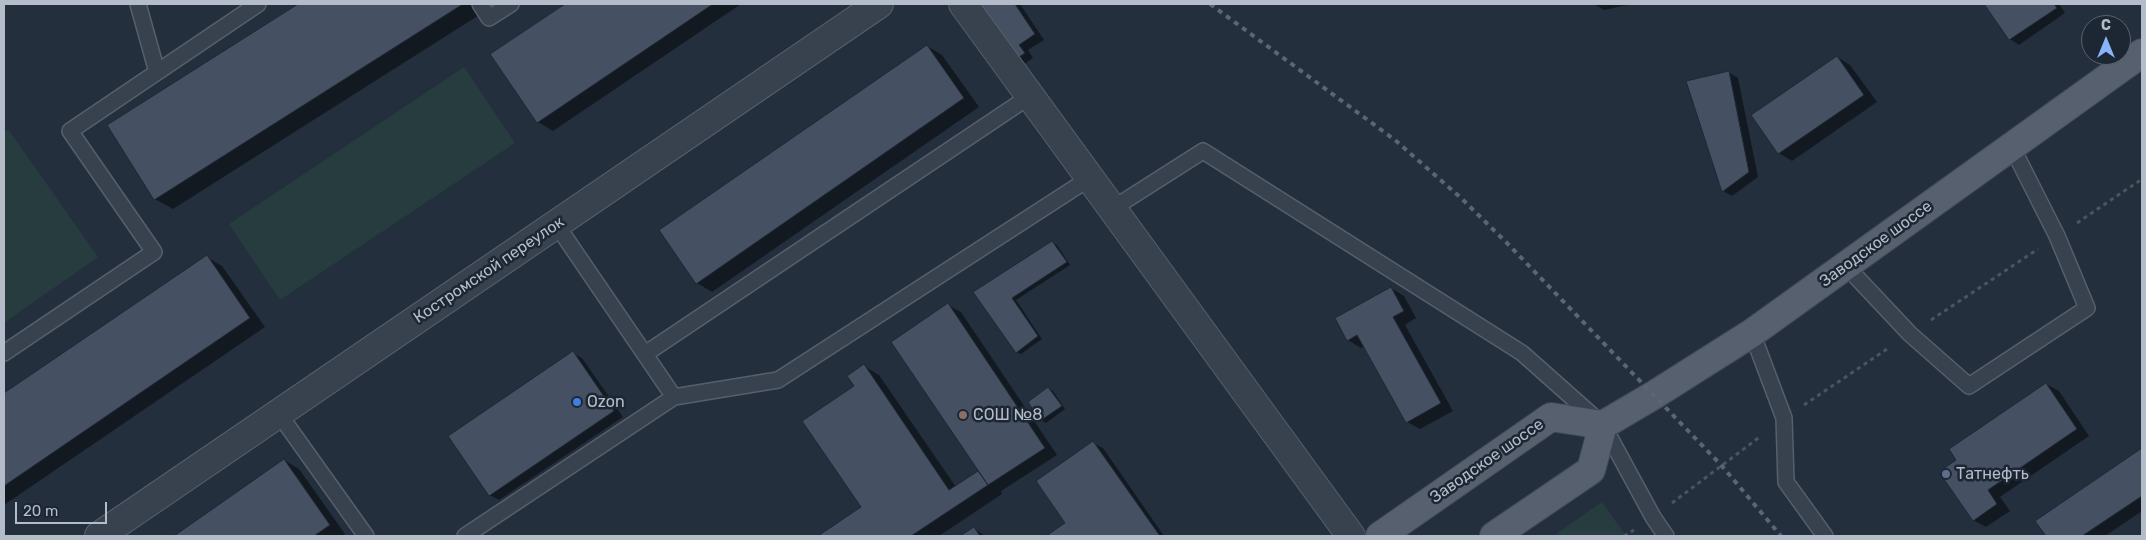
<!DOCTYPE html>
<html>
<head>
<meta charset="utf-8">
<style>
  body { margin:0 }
  #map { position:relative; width:2146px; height:540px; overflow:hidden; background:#242f3e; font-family:Rubik,sans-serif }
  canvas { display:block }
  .frame { position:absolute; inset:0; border:5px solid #b4bcc9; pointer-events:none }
  .north { position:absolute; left:2081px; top:15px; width:50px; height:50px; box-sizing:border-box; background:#1d2633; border:1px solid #59626f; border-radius:50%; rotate:0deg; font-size:14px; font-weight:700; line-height:20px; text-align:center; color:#b4bcc9 }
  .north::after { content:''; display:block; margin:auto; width:18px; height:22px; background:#8ab4f8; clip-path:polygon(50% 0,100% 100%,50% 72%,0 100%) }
  .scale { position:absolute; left:15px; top:502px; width:92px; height:22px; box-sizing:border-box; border:2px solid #b4bcc9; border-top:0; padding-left:6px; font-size:15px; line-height:18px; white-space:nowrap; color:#b4bcc9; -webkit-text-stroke:4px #1d2633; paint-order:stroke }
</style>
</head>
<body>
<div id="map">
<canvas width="2146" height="540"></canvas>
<div class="frame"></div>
<div class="north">С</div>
<div class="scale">20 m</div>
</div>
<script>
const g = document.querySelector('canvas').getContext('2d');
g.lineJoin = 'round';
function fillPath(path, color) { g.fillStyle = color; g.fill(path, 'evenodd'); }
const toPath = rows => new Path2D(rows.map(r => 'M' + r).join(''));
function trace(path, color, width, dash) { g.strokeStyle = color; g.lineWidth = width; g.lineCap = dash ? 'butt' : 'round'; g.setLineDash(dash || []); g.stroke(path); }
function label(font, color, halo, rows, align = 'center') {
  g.font = font + ' Rubik,sans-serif'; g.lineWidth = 5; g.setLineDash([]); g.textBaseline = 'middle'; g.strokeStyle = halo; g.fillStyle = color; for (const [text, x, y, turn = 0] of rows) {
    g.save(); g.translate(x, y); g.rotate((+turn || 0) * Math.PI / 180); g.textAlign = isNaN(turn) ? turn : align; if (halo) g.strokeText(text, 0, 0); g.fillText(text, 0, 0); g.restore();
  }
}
fillPath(toPath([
  [464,67,515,143,280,300,229,224],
  [8,129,98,257,4,323,4,132],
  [1602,502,1626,536,1553,536]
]), '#263c3f');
fillPath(toPath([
  [300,4,479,4,484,12,173,209,155,199,108,126],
  [567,4,741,4,553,131,538,122,492,54],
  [977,4,1020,4,1044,40,1028,50,1033,58,1023,65],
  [1594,4,1632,4,1604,10],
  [1986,4,2059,4,2065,13,2019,45,2010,39],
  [927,46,942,55,979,107,712,292,697,283],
  [1837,57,1850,65,1877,102,1792,161,1779,153,1753,116],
  [1728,72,1738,78,1758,177,1732,196,1723,191],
  [1052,243,1057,245,1070,265,1016,300,1042,339,1021,354,1016,352,975,292],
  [207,257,222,266,265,327,4,505,4,395],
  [1391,288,1404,296,1416,318,1405,325,1453,411,1420,429,1407,422,1364,346,1361,348,1348,340,1336,319],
  [948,305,961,312,1057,455,1001,491,1002,494,939,536,820,536,862,508,864,366,879,375,956,487,980,471],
  [573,353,582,358,623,417,499,500,490,495],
  [2046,384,2059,391,2089,436,2000,497,2010,511,1986,527,1973,520,1958,460],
  [1049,389,1053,391,1065,409,1046,423,1041,420],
  [1093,443,1103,448,1164,536,1049,536,1067,524],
  [2142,450,2142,511,2105,536,2048,536,2037,521],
  [284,460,299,469,345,534,342,536,176,536],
  [974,528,985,536,963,536]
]), '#0007');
const building = toPath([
  [298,4,463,4,154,200,107,125,298,4],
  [565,4,713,4,537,123,490,54,565,4],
  [975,4,1015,4,1035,34,1019,45,1025,53,1013,61,975,4],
  [1984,4,2054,4,2057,8,2009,40,1984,4],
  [927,45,964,98,696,284,659,230,927,45],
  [1837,56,1864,95,1778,154,1751,115,1837,56],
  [1729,71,1749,172,1722,192,1686,81,1729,71],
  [1052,241,1067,262,1012,298,1038,336,1016,353,973,292,1052,241],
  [207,255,250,318,4,486,4,393,207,255],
  [1391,287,1404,311,1393,317,1441,403,1406,423,1357,335,1347,341,1335,318,1391,287],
  [948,303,1045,448,988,485,891,342,948,303],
  [573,351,614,411,489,496,448,436,573,351],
  [864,364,949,490,978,471,988,485,911,536,818,536,861,507,802,421,854,386,847,376,864,364],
  [2046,383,2077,429,1988,490,1997,504,1973,521,1939,472,1956,460,1949,449,2046,383],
  [1048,387,1062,406,1040,421,1028,402,1048,387],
  [1093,441,1160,536,1046,536,1065,523,1036,481,1093,441],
  [2142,448,2142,496,2082,536,2046,536,2035,521,2142,448],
  [284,459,330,525,314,536,174,536,284,459],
  [974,527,980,536,960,536,974,527]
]);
fillPath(building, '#455162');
trace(building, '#1f2835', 1);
const service = toPath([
  [138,4,157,72],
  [480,4,489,18,511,4],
  [1112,209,1203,151,1522,353,1603,425,1653,517,1666,536],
  [1846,266,1910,334,1969,386,2087,308,2057,236,2012,147],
  [1752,333,1784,418,1786,482,1825,536],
  [4,353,154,252,70,131,258,4],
  [645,354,1030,96],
  [674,397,778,380,1090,178],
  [279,414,366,536],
  [465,536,674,397,556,224]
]);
const minor = toPath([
  [963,4,1351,536],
  [99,536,879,4]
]);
const primary = toPath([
  [1380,536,1551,417,1603,425,1654,395,1752,333,2142,53],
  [1494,536,1591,470,1603,425]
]);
trace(service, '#565f6c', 18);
trace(minor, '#565f6c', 30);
trace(primary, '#414a57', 30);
trace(toPath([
  [2077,223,2142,179],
  [1931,320,2038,249],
  [1804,405,1890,347],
  [1672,503,1761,436],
  [1624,536,1634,530]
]), '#44595c', 3, [4, 4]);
trace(service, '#38414e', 15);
trace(minor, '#38414e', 28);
trace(primary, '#56606e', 28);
trace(toPath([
  [1210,4,1395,140,1461,198,1506,242,1722,466,1781,536]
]), '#5a6575', 4, [5, 5]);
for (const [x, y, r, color] of [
  [577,402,5,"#3f7fe0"],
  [963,415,5,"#8d6e63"],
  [1946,474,5,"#5c6f8a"]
]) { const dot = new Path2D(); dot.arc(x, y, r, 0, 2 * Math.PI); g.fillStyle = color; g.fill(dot); trace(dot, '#1d2633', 2); }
label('16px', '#b4bcc9', '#1d2633', [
  ["Заводское шоссе",1876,244,-36],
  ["Костромской переулок",489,270,-34],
  ["Заводское шоссе",1487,461,-35]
]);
label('16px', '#b4bcc9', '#1d2633', [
  ["Ozon",587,402],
  ["СОШ №8",973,415],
  ["Татнефть",1956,474]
], 'left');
</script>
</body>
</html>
